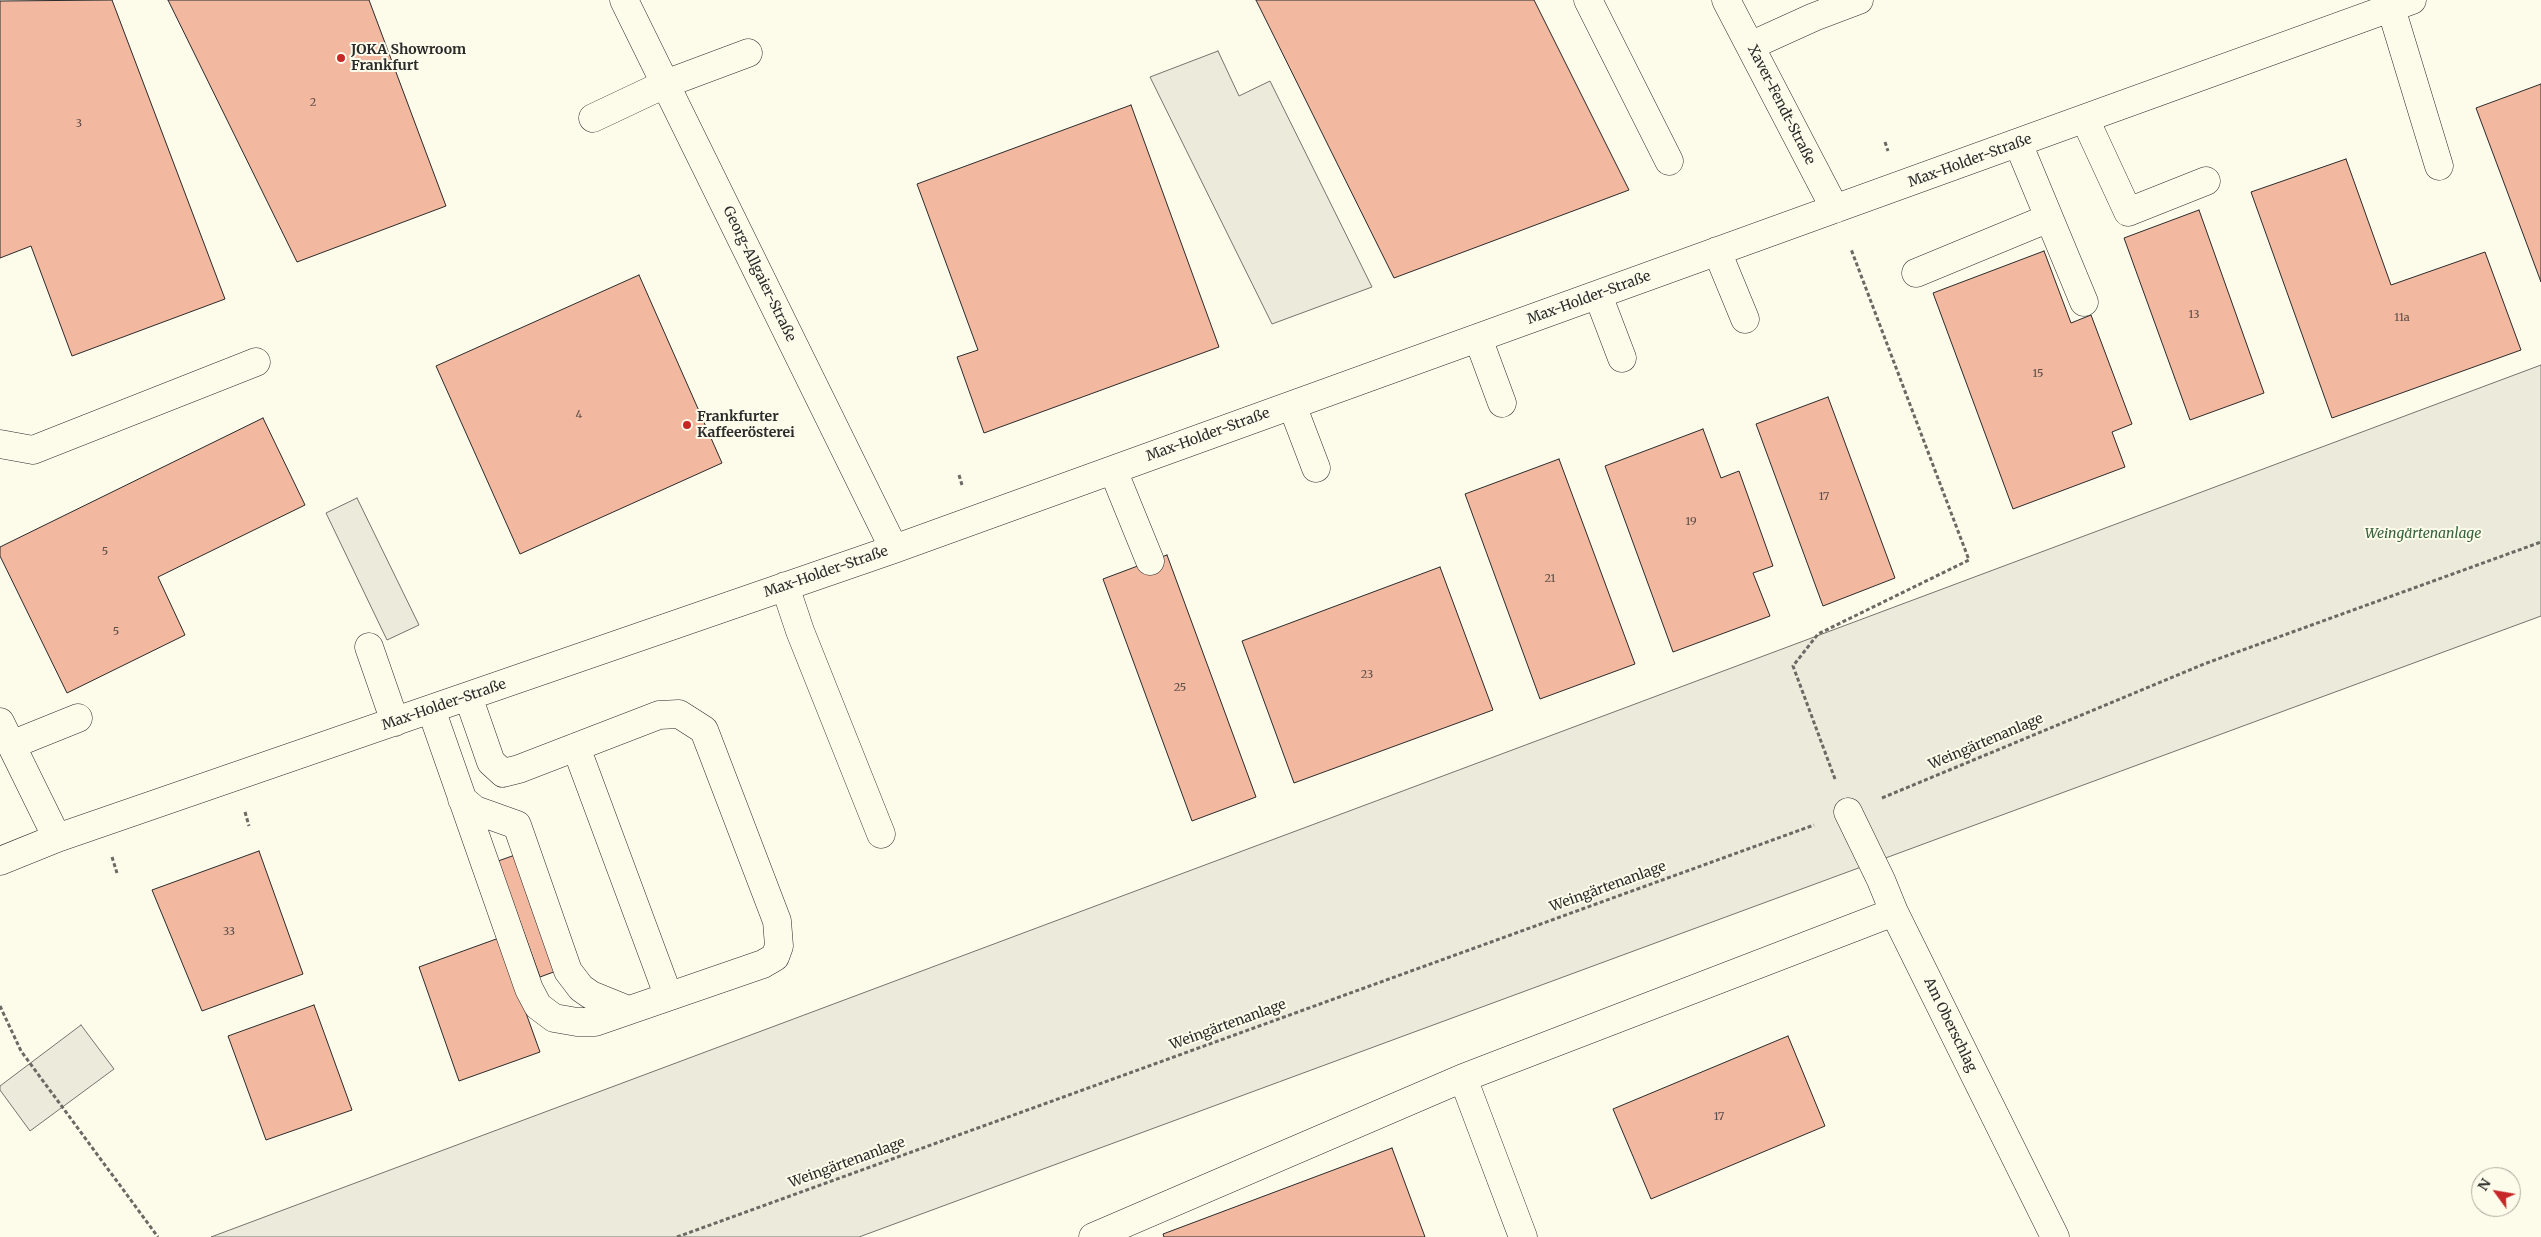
<!DOCTYPE html>
<html>
<head>
<meta charset="utf-8">
<style>
  body { margin:0 }
  #map { position:relative; width:2541px; height:1237px; overflow:hidden; background:#fdfbea; font-family:Merriweather,serif }
  canvas { display:block }
  .north { position:absolute; left:2471px; top:1167px; width:50px; height:50px; box-sizing:border-box; background:#fdfbea; border:1px solid #a9a89e; border-radius:50%; rotate:302deg; font-size:14px; font-weight:700; line-height:20px; text-align:center; color:#2b2b2b }
  .north::after { content:''; display:block; margin:auto; width:18px; height:22px; background:#c62828; clip-path:polygon(50% 0,100% 100%,50% 72%,0 100%) }
</style>
</head>
<body>
<div id="map">
<canvas width="2541" height="1237"></canvas>
<div class="north">N</div>
</div>
<script>
const g = document.querySelector('canvas').getContext('2d');
g.lineJoin = 'round';
function fillPath(path, color) { g.fillStyle = color; g.fill(path, 'evenodd'); }
const toPath = rows => new Path2D(rows.map(r => 'M' + r).join(''));
function trace(path, color, width, dash) { g.strokeStyle = color; g.lineWidth = width; g.lineCap = dash ? 'butt' : 'round'; g.setLineDash(dash || []); g.stroke(path); }
function label(font, color, halo, rows, align = 'center') {
  g.font = font + ' Merriweather,serif'; g.lineWidth = 4; g.setLineDash([]); g.textBaseline = 'middle'; g.strokeStyle = halo; g.fillStyle = color; for (const [text, x, y, turn = 0] of rows) {
    g.save(); g.translate(x, y); g.rotate((+turn || 0) * Math.PI / 180); g.textAlign = isNaN(turn) ? turn : align; if (halo) g.strokeText(text, 0, 0); g.fillText(text, 0, 0); g.restore();
  }
}
const green = toPath([
  [2541,365,2541,616,859,1237,211,1237,2541,365]
]);
fillPath(green, '#ecebdb');
trace(green, '#74746e', 1);
const parking = toPath([
  [1218,51,1239,96,1270,81,1372,287,1272,324,1150,77,1218,51],
  [357,498,419,625,387,640,326,513,357,498],
  [81,1025,114,1069,30,1131,0,1090,0,1086,81,1025]
]);
fillPath(parking, '#eceadb');
trace(parking, '#74746e', 1);
const building = toPath([
  [112,0,225,299,72,356,31,246,0,258,0,1,112,0],
  [168,0,369,0,446,206,297,262,168,0],
  [1256,0,1534,0,1629,190,1394,278,1256,0],
  [2541,84,2541,282,2476,108,2541,84],
  [1131,105,1219,347,984,433,957,357,978,350,917,184,1131,105],
  [2346,159,2391,285,2485,252,2521,350,2332,418,2251,192,2346,159],
  [2199,210,2264,393,2190,420,2124,238,2199,210],
  [2044,251,2071,323,2091,315,2132,424,2112,432,2125,467,2013,509,1933,293,2044,251],
  [639,275,722,463,520,554,436,366,639,275],
  [1828,397,1895,578,1823,606,1756,424,1828,397],
  [263,418,305,505,158,577,185,635,67,693,0,556,0,547,263,418],
  [1703,429,1721,478,1739,471,1773,566,1753,573,1770,616,1673,652,1605,466,1703,429],
  [1559,459,1635,664,1540,699,1465,494,1559,459],
  [1167,555,1256,797,1192,821,1103,579,1167,555],
  [1440,567,1493,710,1294,783,1242,641,1440,567],
  [259,851,303,974,202,1011,152,890,259,851],
  [518,854,559,970,540,977,498,861,518,854],
  [499,938,540,1052,459,1081,419,967,499,938],
  [314,1005,352,1110,266,1140,228,1036,314,1005],
  [1788,1036,1825,1126,1651,1199,1613,1109,1788,1036],
  [1392,1148,1425,1237,1164,1237,1163,1234,1392,1148]
]);
fillPath(building, '#f2b8a0');
trace(building, '#2b2b2b', 1);
const minor = toPath([
  [624,0,894,549],
  [1588,0,1669,161],
  [1726,0,1835,209],
  [2391,8,2439,166],
  [1750,46,1814,17,1859,0],
  [593,118,665,84,748,53],
  [2085,119,2128,212,2206,181],
  [2018,143,2084,302],
  [1717,251,1745,319],
  [1916,273,2049,218],
  [1598,295,1622,358],
  [1478,338,1502,403],
  [1292,405,1316,468],
  [0,444,33,450,256,362],
  [1113,470,1150,561],
  [785,586,800,631,881,834],
  [369,647,395,722],
  [431,709,529,989,538,1006,554,1018,577,1022,595,1022,763,964,775,957,779,946,777,921,704,730,679,714,659,715,519,769,503,773,491,762,468,696],
  [0,722,57,838],
  [11,745,78,718],
  [576,747,668,995],
  [462,799,475,810,517,825,568,971,581,988,591,995,628,1010],
  [1848,812,1881,880,1894,912,2055,1237],
  [0,861,57,838,894,549,2412,0],
  [1093,1237,1463,1078],
  [1523,1237,1463,1078,1894,912]
]);
trace(minor, '#2b2b2b', 29);
trace(toPath([
  [1885,142,1888,151],
  [959,475,962,485],
  [1835,779,1793,666,1818,634,1969,560,1851,249],
  [1882,798,2204,664,2541,542],
  [245,812,249,826],
  [112,857,117,873],
  [0,1006,21,1051,158,1237],
  [677,1237,1814,825]
]), '#6a6964', 3, [4, 2.5]);
trace(minor, '#fdfbea', 28);
for (const [x, y, r, color] of [
  [341,58,5,"#c62828"],
  [687,425,5,"#c62828"]
]) { const dot = new Path2D(); dot.arc(x, y, r, 0, 2 * Math.PI); g.fillStyle = color; g.fill(dot); trace(dot, '#fdfbea', 2); }
label('11px', '#5d4e48', null, [
  ["2",313,103],
  ["3",79,124],
  ["13",2194,315],
  ["11a",2402,318],
  ["15",2038,374],
  ["4",579,415],
  ["17",1824,497],
  ["19",1691,522],
  ["5",105,552],
  ["21",1550,579],
  ["5",116,632],
  ["23",1367,675],
  ["25",1180,688],
  ["33",229,932],
  ["17",1719,1117]
]);
label('bold 14px', '#2b2b2b', '#fdfbea', [
  ["JOKA Showroom",351,50],
  ["Frankfurt",351,66],
  ["Frankfurter",697,417],
  ["Kaffeerösterei",697,433]
], 'left');
label('14px', '#2b2b2b', '#fdfbea', [
  ["Xaver-Fendt-Straße",1781,105,63],
  ["Max-Holder-Straße",1970,161,-20],
  ["Georg-Allgaier-Straße",759,274,64],
  ["Max-Holder-Straße",1589,298,-20],
  ["Max-Holder-Straße",1208,435,-20],
  ["Max-Holder-Straße",826,572,-19],
  ["Max-Holder-Straße",444,705,-19],
  ["Weingärtenanlage",1986,742,-23],
  ["Weingärtenanlage",1608,887,-20],
  ["Weingärtenanlage",1228,1025,-20],
  ["Am Oberschlag",1950,1025,64],
  ["Weingärtenanlage",847,1163,-20]
]);
label('italic 14px', '#34623c', '#fdfbea', [
  ["Weingärtenanlage",2423,534]
]);
</script>
</body>
</html>
